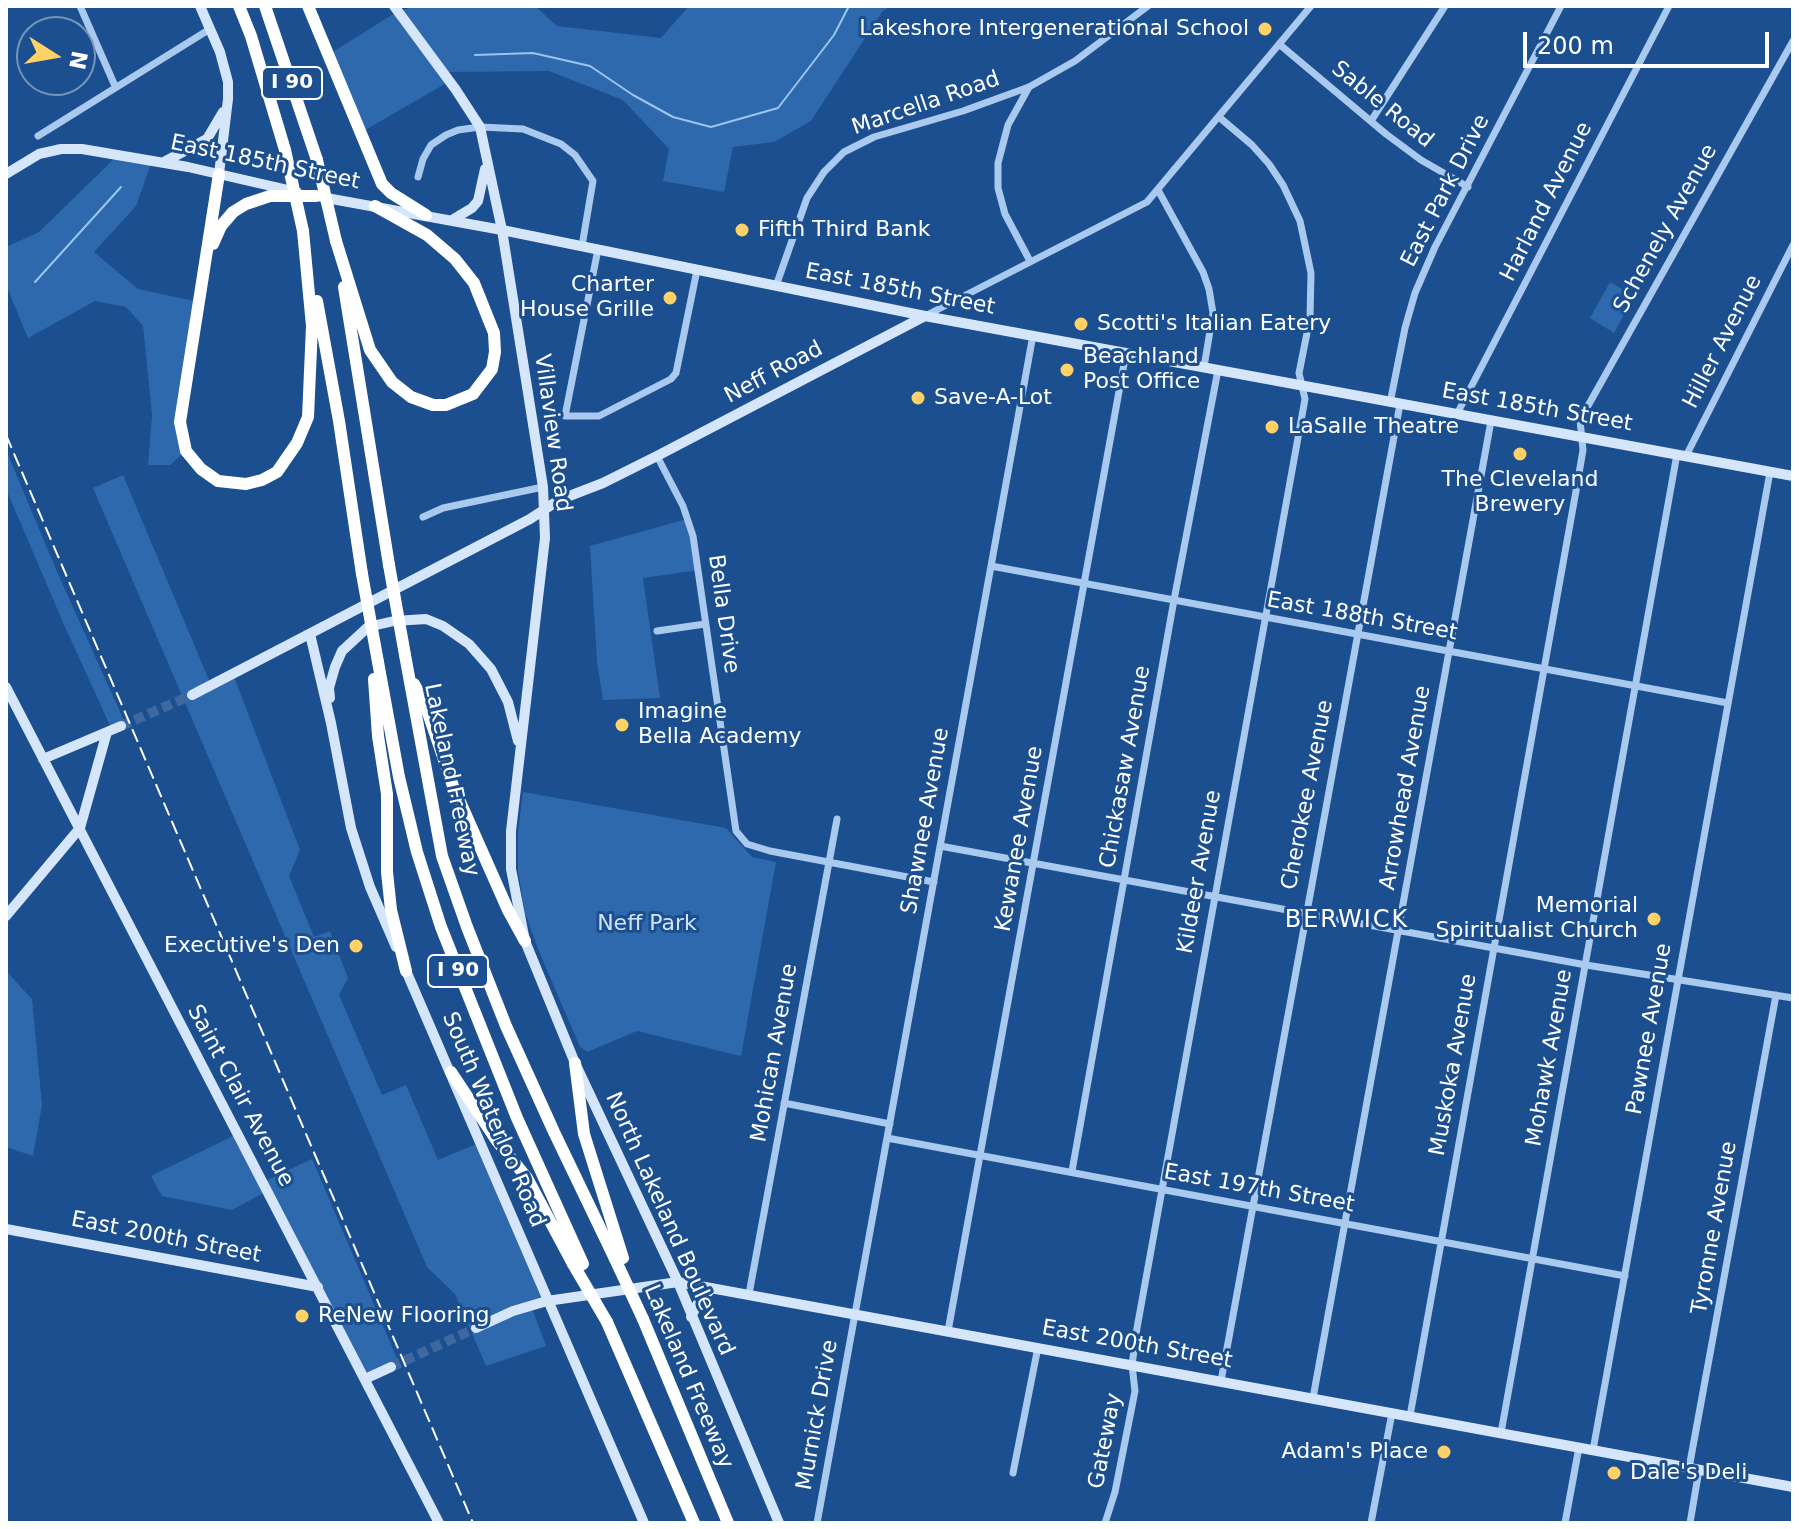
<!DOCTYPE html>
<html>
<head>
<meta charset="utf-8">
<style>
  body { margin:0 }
  #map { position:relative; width:1799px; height:1529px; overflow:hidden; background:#1b4f8f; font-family:"DejaVu Sans",sans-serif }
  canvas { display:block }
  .frame { position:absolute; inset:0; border:8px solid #fff; pointer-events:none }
  .north { position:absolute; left:16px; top:16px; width:80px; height:80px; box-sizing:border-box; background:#1b4f8f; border:2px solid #7695bc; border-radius:50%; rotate:101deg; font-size:22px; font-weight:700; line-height:32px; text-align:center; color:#fff }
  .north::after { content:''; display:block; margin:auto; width:28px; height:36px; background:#ffd166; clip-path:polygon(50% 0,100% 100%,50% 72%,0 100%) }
  .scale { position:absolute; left:1523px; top:32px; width:246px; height:36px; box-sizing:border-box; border:4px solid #fff; border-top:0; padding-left:10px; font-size:24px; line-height:28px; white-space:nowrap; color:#fff; -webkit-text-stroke:6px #1b4f8f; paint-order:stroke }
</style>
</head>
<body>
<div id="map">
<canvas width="1799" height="1529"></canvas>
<div class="frame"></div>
<div class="north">N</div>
<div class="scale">200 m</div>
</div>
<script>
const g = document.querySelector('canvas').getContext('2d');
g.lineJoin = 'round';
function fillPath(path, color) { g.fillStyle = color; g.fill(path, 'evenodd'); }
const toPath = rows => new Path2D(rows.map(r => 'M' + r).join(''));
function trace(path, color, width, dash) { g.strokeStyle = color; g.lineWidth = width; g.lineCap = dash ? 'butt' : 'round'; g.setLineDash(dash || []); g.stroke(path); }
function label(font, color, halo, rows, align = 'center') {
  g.font = font + ' "DejaVu Sans",sans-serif'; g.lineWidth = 6; g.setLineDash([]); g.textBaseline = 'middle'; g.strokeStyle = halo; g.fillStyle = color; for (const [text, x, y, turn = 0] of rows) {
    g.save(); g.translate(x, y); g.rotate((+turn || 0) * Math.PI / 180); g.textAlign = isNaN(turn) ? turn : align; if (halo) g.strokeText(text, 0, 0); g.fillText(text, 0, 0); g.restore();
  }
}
fillPath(toPath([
  [418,6,535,6,557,26,661,38,689,6,890,6,882,12,811,121,774,142,733,147,724,192,663,181,669,149,623,100,549,71,444,72,450,81,360,133,328,55,398,11],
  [118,155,152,161,136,206,94,252,138,289,199,302,180,422,186,451,170,465,148,465,152,415,143,326,126,307,95,301,28,338,6,285,6,247,39,232],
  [1610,282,1634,296,1614,333,1590,318],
  [6,450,58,574,126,725,112,730,65,627,6,489],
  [123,475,211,685,233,674,300,850,289,876,314,937,330,931,348,978,339,995,382,1095,406,1085,438,1160,481,1142,547,1301,531,1306,546,1346,486,1366,455,1294,427,1267,93,488],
  [687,519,699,570,643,578,660,698,603,700,597,662,590,546],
  [523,792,726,828,752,857,776,862,741,1056,637,1031,587,1052,580,1047,538,949,525,913,518,871,518,833],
  [6,971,32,999,42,1105,33,1156,6,1147],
  [237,1134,263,1182,312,1159,399,1363,365,1379,267,1191,232,1210,162,1196,151,1176]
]), '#2e69ad');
trace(toPath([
  [475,55,533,53,590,66,633,95,673,117,711,127,778,108,834,35,849,6],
  [35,282,121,187]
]), '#9cc4f0', 2);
trace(toPath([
  [121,726,192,695],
  [391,1367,476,1328]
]), '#3d69a0', 10, [10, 5]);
trace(toPath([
  [80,6,115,86],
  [1279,44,1386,134,1421,160,1468,187],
  [1029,87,1008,125,998,163,998,188,1005,214,1030,261],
  [1371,121,1445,6],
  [38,136,210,29],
  [418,177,423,159,431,145,446,135,458,130,480,127,523,129,561,144,575,155,593,181,582,246],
  [1158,190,1203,272,1209,289,1213,313,1204,367],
  [598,249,565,416,599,416,671,379,676,373,697,270],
  [776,286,807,198,824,172,844,152,874,137,963,111,1029,87,1075,61,1148,6],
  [925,316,1147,202,1311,6],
  [1390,403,1405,328,1415,293,1435,247,1561,6],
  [1457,414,1669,6],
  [657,456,683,506,693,536,736,831,747,844,770,851,934,882],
  [1686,456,1793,245],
  [423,517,443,508,543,487],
  [991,566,1728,703],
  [657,631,705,624],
  [940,846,1586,965,1793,998],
  [784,1103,890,1124],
  [887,1138,1625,1276],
  [1072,1171,1174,600,1218,370],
  [749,1294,837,819],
  [948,1331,1126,353],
  [1221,1381,1400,404],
  [1313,1398,1491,421],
  [1410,1416,1576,491,1583,450,1580,420,1793,41],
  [1501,1433,1677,454],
  [1593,1450,1770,472],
  [1689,1468,1776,995],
  [1013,1473,1038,1347],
  [817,1523,1033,335],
  [1105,1523,1115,1492,1135,1391,1132,1365,1137,1328,1305,399,1299,373,1310,318,1311,273,1300,221,1283,185,1269,164,1252,145,1219,117],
  [1371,1523,1392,1413],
  [1565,1523,1579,1447],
  [1690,1523,1699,1470]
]), '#a9c9ee', 7);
trace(toPath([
  [200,6,220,52,228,82,228,99,219,174],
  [394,6,456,90,480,127,502,230,543,487,545,538,511,831,511,869,525,941,575,1063,678,1282,779,1523],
  [164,162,207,139,223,112],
  [6,174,39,154,61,149,82,149,188,167,297,192],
  [321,197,502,230,925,316,1793,476],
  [452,220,472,208,478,201,485,169],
  [310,634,331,723,351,828,370,887,396,947],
  [6,687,439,1523],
  [192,695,530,519,559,500,603,483,657,456,925,316],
  [330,698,329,688,335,667,342,651,368,627,394,621,426,619,443,626,469,644,491,669,508,702,518,741],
  [43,759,121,726],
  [6,916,80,828,107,732],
  [404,966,644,1523],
  [6,1229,318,1287],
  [691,1317,698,1303,712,1288],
  [476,1328,513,1311,547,1301,678,1282,1793,1487],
  [365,1379,391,1367]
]), '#d6e6fa', 10);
trace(toPath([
  [239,6,251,36,285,150],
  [265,6,317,160],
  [308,6,382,184,391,193,426,215],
  [219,174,180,422,186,451,201,469,218,481,246,484,262,480,277,472,297,443,308,417,312,326,303,231],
  [336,241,370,350,392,382,411,397,433,405,446,405,473,394,492,369,495,352,494,333,474,283,455,259,427,235,375,206],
  [213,244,221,226,233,212,246,204,270,196,316,196],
  [344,287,389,565],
  [317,301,339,421,362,574],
  [405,655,442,856,467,927,506,1026,554,1132,615,1259],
  [378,662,399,777,417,852,441,927,517,1118,583,1264],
  [374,679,378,736,387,794,387,872,391,910,406,971],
  [414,684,425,704,453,786,508,910,525,941],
  [575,1063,584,1134,623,1258],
  [451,1072,497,1141,527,1178,573,1264],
  [643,1319,728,1523],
  [607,1322,694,1523]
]), '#fff', 12);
trace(toPath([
  [6,435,473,1523]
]), '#fff', 2, [14, 6]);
trace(toPath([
  [285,150,303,231],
  [317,160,336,241],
  [389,565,405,655],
  [362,574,378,662],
  [615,1259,643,1319],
  [573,1264,607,1322]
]), '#fff', 12);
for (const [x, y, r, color] of [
  [1265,29,8,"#ffd166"],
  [742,230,8,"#ffd166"],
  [670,298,8,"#ffd166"],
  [1081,324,8,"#ffd166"],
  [1067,370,8,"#ffd166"],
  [918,398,8,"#ffd166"],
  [1272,427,8,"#ffd166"],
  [1520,454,8,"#ffd166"],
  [622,725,8,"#ffd166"],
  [1654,919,8,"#ffd166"],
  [356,946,8,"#ffd166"],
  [302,1316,8,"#ffd166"],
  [1444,1452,8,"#ffd166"],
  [1614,1473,8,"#ffd166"]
]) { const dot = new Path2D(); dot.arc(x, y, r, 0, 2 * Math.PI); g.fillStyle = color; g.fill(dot); trace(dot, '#1b4f8f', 3); }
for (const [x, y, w] of [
  [292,83,60],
  [458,971,60]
]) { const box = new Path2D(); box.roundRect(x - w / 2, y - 16, w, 32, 6); g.fillStyle = '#1b4f8f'; g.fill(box); trace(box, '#fff', 2); }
label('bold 20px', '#fff', null, [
  ["I 90",292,83],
  ["I 90",458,971]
]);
label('22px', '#fff', '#1b4f8f', [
  ["Lakeshore Intergenerational School",1249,29,"right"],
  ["Fifth Third Bank",758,230],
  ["Charter",654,285,"right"],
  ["House Grille",654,310,"right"],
  ["Scotti's Italian Eatery",1097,324],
  ["Beachland",1083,357],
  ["Post Office",1083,382],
  ["Save-A-Lot",934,398],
  ["LaSalle Theatre",1288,427],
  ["The Cleveland",1520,480,"center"],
  ["Brewery",1520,505,"center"],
  ["Imagine",638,712],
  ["Bella Academy",638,737],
  ["Memorial",1638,906,"right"],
  ["Spiritualist Church",1638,931,"right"],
  ["Executive's Den",340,946,"right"],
  ["ReNew Flooring",318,1316],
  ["Adam's Place",1428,1452,"right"],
  ["Dale's Deli",1630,1473]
], 'left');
label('22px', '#fff', '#1b4f8f', [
  ["Marcella Road",926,104,-19],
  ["Sable Road",1382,105,39],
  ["East 185th Street",265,163,12],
  ["East Park Drive",1446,191,-63],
  ["Harland Avenue",1547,202,-63],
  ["Schenely Avenue",1666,229,-61],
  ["East 185th Street",900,290,11],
  ["Hiller Avenue",1723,342,-63],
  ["Neff Road",774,373,-28],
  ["East 185th Street",1537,408,10],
  ["Villaview Road",552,433,82],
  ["Bella Drive",723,614,82],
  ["East 188th Street",1362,617,10],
  ["Chickasaw Avenue",1126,767,-80],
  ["Lakeland Freeway",451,780,78],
  ["Arrowhead Avenue",1406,788,-80],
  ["Cherokee Avenue",1308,795,-79],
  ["Shawnee Avenue",926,821,-80],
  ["Kewanee Avenue",1020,839,-80],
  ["Kildeer Avenue",1200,872,-80],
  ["Pawnee Avenue",1650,1029,-80],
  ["Mohican Avenue",775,1053,-80],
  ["Mohawk Avenue",1550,1058,-80],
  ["Muskoka Avenue",1454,1065,-80],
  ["Saint Clair Avenue",240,1096,62],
  ["South Waterloo Road",493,1120,67],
  ["East 197th Street",1259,1189,10],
  ["North Lakeland Boulevard",669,1224,66],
  ["Tyronne Avenue",1715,1228,-80],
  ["East 200th Street",166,1238,11],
  ["East 200th Street",1137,1345,10],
  ["Lakeland Freeway",688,1377,67],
  ["Murnick Drive",818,1415,-80],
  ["Gateway",1106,1441,-79]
]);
label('22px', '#cfe3fa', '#1b4f8f', [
  ["Neff Park",647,924]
]);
g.letterSpacing = '2px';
label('24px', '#fff', '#1b4f8f', [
  ["BERWICK",1347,921]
]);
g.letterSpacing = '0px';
</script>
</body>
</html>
